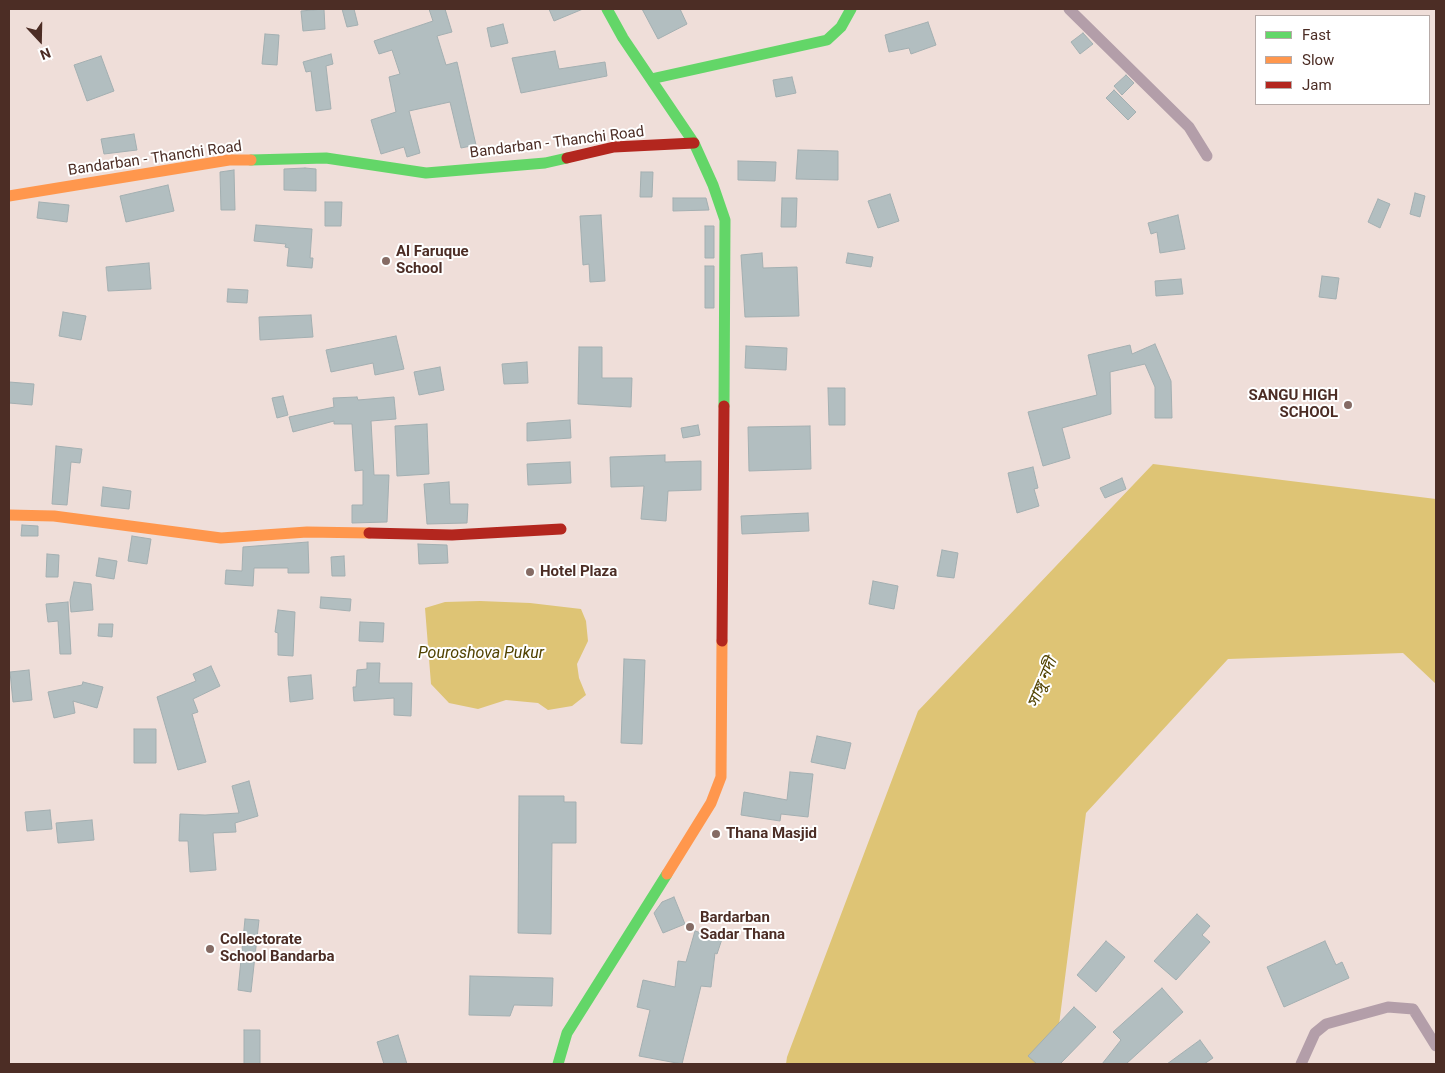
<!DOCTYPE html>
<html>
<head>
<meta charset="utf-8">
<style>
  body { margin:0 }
  #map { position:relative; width:1445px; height:1073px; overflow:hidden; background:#efded9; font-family:Roboto,sans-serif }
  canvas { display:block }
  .frame { position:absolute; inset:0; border:10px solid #4c2d25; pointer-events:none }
  .legend { position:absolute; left:1255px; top:15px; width:175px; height:90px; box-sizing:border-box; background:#fff; border:1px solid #b7aba8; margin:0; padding:6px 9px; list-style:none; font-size:15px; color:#4c2d25 }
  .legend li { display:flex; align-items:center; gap:10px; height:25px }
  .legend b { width:25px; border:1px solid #b7aba8 }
  .north { position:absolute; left:15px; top:15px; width:50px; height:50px; -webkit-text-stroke:4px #fff; paint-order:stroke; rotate:159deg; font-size:14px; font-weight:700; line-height:20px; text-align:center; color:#4c2d25 }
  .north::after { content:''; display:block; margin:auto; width:18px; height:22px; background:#4c2d25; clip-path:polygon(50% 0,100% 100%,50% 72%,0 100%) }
</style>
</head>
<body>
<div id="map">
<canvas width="1445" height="1073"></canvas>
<div class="frame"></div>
<ul class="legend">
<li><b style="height:6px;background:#63d668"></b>Fast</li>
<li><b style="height:6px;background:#ff974d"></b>Slow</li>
<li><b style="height:6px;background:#b3261e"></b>Jam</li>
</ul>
<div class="north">N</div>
</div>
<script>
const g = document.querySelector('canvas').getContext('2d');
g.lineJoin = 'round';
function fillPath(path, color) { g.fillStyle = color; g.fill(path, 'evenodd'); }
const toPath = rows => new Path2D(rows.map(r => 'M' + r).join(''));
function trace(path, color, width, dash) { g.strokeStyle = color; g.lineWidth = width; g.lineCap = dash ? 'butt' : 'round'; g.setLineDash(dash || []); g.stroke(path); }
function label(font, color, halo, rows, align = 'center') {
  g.font = font + ' Roboto,"Noto Sans Bengali",sans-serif'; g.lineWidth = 4; g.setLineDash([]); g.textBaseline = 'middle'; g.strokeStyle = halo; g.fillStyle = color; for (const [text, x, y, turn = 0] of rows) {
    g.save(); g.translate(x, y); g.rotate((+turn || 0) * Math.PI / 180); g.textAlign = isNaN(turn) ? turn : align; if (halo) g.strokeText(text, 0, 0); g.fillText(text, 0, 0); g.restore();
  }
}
fillPath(toPath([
  [1153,464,1436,499,1436,684,1403,653,1228,659,1086,813,1054,1064,786,1064,787,1057,918,711],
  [480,601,530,603,581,609,586,621,588,641,577,664,579,678,586,695,572,706,548,710,538,703,506,700,478,709,449,703,431,684,425,608,445,602]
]), '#dec475');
const building = toPath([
  [324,9,325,29,303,31,301,11,324,9],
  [342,9,354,9,358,25,347,27,342,9],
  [429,9,445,9,452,32,437,36,446,65,457,62,476,145,461,148,450,102,409,111,420,153,407,157,404,147,381,154,371,120,396,112,389,77,400,74,392,50,379,54,374,41,433,21,429,9],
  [549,9,583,9,554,21,549,9],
  [642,9,680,9,687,24,658,39,642,9],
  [928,22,936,45,911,54,909,48,889,52,885,35,928,22],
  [503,24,508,43,491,47,487,28,503,24],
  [1083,33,1093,44,1080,54,1071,42,1083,33],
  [265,34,279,35,277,65,262,64,265,34],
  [555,51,559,69,605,62,607,76,521,93,512,58,555,51],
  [331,54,333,64,326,66,331,109,316,111,311,71,306,72,303,62,331,54],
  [101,56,114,91,87,101,74,65,101,56],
  [1126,75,1134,83,1122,95,1114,86,1126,75],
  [792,77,796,93,776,97,773,80,792,77],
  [1114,90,1136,112,1128,120,1106,98,1114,90],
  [134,134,137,150,104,154,101,139,134,134],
  [798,150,838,151,838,180,796,179,798,150],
  [738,161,776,162,775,181,738,180,738,161],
  [305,168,316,169,316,191,284,190,284,169,305,168],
  [234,170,235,210,221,210,220,172,234,170],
  [641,172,653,172,652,197,640,197,641,172],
  [168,185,174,211,126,222,120,196,168,185],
  [1415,193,1425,196,1420,217,1410,214,1415,193],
  [890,194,899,221,878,228,868,201,890,194],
  [673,198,706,198,709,210,673,211,673,198],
  [782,198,797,198,796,227,781,227,782,198],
  [1378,199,1390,204,1380,228,1368,222,1378,199],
  [39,202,69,205,67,222,37,218,39,202],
  [325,202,342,202,341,226,325,226,325,202],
  [601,215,605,281,590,282,589,264,583,265,580,216,601,215],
  [1178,215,1185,249,1160,253,1157,232,1151,234,1148,223,1178,215],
  [256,225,312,229,310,258,313,258,312,268,287,266,289,248,285,247,286,244,254,241,256,225],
  [705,226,714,226,714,258,705,258,705,226],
  [762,253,763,268,797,267,799,316,745,317,741,255,762,253],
  [848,253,873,257,871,267,846,263,848,253],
  [149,263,151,289,108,291,106,267,149,263],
  [705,266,714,266,714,308,705,308,705,266],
  [1322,276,1339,278,1336,299,1319,297,1322,276],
  [1181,279,1183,294,1156,296,1155,281,1181,279],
  [228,289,248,290,247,303,227,302,228,289],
  [63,312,86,316,81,340,59,336,63,312],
  [311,315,313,337,260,340,259,317,311,315],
  [396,336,404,369,375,375,373,363,331,372,326,350,396,336],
  [1155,344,1171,381,1172,418,1155,418,1155,387,1145,364,1110,372,1111,414,1062,428,1070,458,1043,466,1028,412,1097,395,1088,355,1130,345,1132,354,1155,344],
  [746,346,787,348,786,370,745,368,746,346],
  [579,347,602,347,602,378,632,378,631,407,578,404,579,347],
  [527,362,528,383,504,384,502,364,527,362],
  [440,367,444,390,419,395,414,372,440,367],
  [9,382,34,384,32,405,9,403,9,382],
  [828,388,845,388,845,425,829,425,828,388],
  [283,396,288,415,277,418,272,398,283,396],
  [357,397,358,400,394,397,396,419,371,421,374,475,389,475,387,522,352,523,352,505,363,505,363,470,355,471,352,424,334,424,334,421,293,432,289,417,334,407,333,398,357,397],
  [570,420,571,438,527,441,527,423,570,420],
  [427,424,429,474,397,476,395,426,427,424],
  [698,425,700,435,683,438,681,428,698,425],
  [810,426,811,469,749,471,748,427,810,426],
  [56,446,82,449,80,463,71,462,67,505,52,504,56,446],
  [665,455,665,462,701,461,701,490,668,491,666,521,641,519,644,486,611,487,610,457,665,455],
  [570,462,571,483,528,485,527,464,570,462],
  [1033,467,1038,488,1034,489,1039,506,1017,513,1008,473,1033,467],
  [1122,478,1126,489,1105,498,1100,488,1122,478],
  [449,482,450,504,468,504,467,523,427,524,424,484,449,482],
  [103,487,131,491,129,509,101,506,103,487],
  [808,513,809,531,742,534,741,516,808,513],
  [22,525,38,526,38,536,21,536,22,525],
  [132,536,151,539,147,564,128,561,132,536],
  [308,542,309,573,288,573,288,568,254,568,253,586,225,584,226,570,242,571,243,547,308,542],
  [418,544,447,545,448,563,419,564,418,544],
  [942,550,958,553,954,578,937,576,942,550],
  [47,554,59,555,58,577,46,577,47,554],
  [344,556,345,576,332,576,331,557,344,556],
  [99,558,117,561,114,579,96,576,99,558],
  [873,581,898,586,894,609,869,604,873,581],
  [74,582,91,584,93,610,71,612,70,600,74,582],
  [321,597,351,599,350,611,320,608,321,597],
  [68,602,71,654,60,654,58,621,48,622,46,604,68,602],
  [278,610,295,612,293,656,278,655,278,633,275,632,278,610],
  [360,622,384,623,383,642,359,641,360,622],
  [99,624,113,624,112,637,98,636,99,624],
  [624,659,645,660,642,744,621,743,624,659],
  [367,663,380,663,379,683,412,683,411,716,394,715,394,698,354,701,353,687,356,687,357,670,367,669,367,663],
  [211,666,220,686,193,699,198,712,192,714,206,762,178,770,157,697,196,681,193,674,211,666],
  [29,670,32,700,13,702,10,672,29,670],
  [311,675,313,699,290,702,288,677,311,675],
  [83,682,103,687,97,708,73,701,75,713,54,718,48,692,82,685,83,682],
  [134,729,156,729,156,763,134,763,134,729],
  [817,736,851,743,845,769,811,762,817,736],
  [790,772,813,774,808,817,781,814,780,821,741,815,744,792,787,800,790,772],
  [249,781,258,816,235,823,236,832,213,833,216,870,190,872,188,841,179,841,180,814,205,815,239,813,232,786,249,781],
  [519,796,564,796,564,802,576,802,576,843,552,843,551,934,518,933,519,796],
  [50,810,52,829,27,831,25,812,50,810],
  [92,820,94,840,58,843,56,823,92,820],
  [674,897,685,924,663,933,654,913,662,902,674,897],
  [1197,914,1210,926,1202,935,1210,942,1176,980,1154,961,1197,914],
  [245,919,259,920,251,992,238,990,245,919],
  [695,931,722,939,717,954,715,953,711,987,701,986,682,1064,639,1056,650,1010,637,1007,643,980,675,987,678,961,686,962,695,931],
  [1106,941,1125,957,1096,992,1077,975,1106,941],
  [1325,941,1336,965,1342,962,1349,978,1284,1007,1267,967,1325,941],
  [470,976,553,978,552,1006,514,1005,510,1016,469,1015,470,976],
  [1162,988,1183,1012,1126,1064,1102,1064,1121,1040,1113,1032,1162,988],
  [1074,1007,1096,1027,1060,1064,1037,1064,1028,1056,1074,1007],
  [244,1030,260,1030,260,1064,244,1064,244,1030],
  [398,1035,407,1064,384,1064,377,1042,398,1035],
  [1200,1040,1213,1058,1204,1064,1167,1064,1200,1040]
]);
fillPath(building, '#b2bec0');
trace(building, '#a3afb1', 1);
trace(toPath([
  [1069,9,1189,127,1207,156],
  [1301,1064,1315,1033,1326,1024,1388,1007,1413,1009,1436,1046]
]), '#b39ea9', 11);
trace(toPath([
  [607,9,623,38,694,143],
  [651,79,827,40,841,27,851,9],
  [694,143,713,185,725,220,724,406],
  [251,160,326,158,426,173,545,163,567,158],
  [558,1064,567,1033,667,874]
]), '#63d668', 11);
trace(toPath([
  [9,196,229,160,251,160],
  [9,515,54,516,221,538,307,532,369,533],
  [667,874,711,803,721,777,722,641]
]), '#ff974d', 11);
trace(toPath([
  [567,158,614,147,694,143],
  [369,533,452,535,561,529],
  [722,641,724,406]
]), '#b3261e', 11);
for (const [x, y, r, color] of [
  [386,261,5,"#856b64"],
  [1348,405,5,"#856b64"],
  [530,572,5,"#856b64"],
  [716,834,5,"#856b64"],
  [690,927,5,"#856b64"],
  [210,949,5,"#856b64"]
]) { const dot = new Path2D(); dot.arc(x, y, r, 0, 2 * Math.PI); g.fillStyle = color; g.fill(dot); trace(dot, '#fff', 2); }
label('15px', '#4c2d25', '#fff', [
  ["Bandarban - Thanchi Road",557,143,-7],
  ["Bandarban - Thanchi Road",155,159,-8]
]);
label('bold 15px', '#4c2d25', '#fff', [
  ["Al Faruque",396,252],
  ["School",396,269],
  ["SANGU HIGH",1338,396,"right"],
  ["SCHOOL",1338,413,"right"],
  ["Hotel Plaza",540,572],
  ["Thana Masjid",726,834],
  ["Bardarban",700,918],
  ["Sadar Thana",700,935],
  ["Collectorate",220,940],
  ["School Bandarba",220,957]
], 'left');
label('italic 16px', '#514200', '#fff', [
  ["Pouroshova Pukur",481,654],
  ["সাঙ্গু নদী",1043,683,-67]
]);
</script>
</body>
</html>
